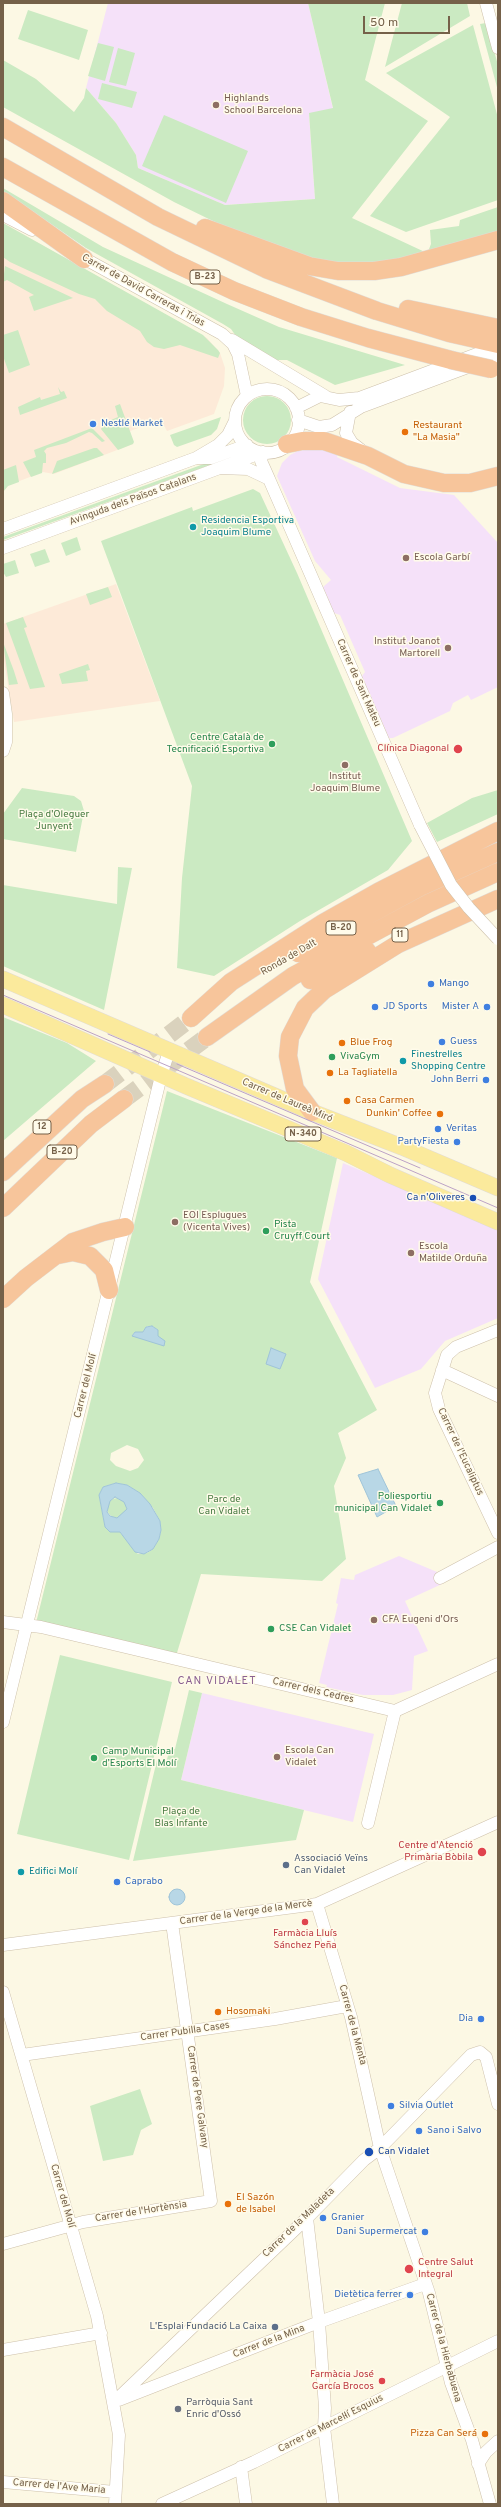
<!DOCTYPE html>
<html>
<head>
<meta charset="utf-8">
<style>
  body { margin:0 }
  #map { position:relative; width:501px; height:2507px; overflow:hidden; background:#fcf8e4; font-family:Overpass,sans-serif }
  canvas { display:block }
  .frame { position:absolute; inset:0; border:4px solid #756149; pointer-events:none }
  .scale { position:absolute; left:363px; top:16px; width:87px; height:18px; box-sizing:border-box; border:2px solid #756149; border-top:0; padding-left:5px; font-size:12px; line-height:14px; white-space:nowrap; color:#756149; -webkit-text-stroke:3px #fffbea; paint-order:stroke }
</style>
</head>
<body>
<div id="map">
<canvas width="501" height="2507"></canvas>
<div class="frame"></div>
<div class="scale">50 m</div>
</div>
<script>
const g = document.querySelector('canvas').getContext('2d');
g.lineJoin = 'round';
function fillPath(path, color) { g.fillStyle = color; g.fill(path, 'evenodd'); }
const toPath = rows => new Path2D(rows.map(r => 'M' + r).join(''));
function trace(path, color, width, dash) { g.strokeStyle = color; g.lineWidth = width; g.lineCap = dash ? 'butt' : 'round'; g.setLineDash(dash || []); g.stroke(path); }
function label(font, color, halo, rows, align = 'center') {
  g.font = font + ' Overpass,sans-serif'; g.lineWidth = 3; g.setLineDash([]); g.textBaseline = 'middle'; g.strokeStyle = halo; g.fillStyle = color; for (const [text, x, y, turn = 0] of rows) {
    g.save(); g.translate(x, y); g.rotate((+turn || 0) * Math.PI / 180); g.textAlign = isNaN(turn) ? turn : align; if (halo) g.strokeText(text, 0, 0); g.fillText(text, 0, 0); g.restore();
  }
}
fillPath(toPath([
  [3,223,207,338,220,353,225,368,224,386,214,414,167,431,161,420,130,431,133,444,54,474,43,472,9,485,3,492],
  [116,584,160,701,14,722,3,654,3,624]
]), '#fdead8');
fillPath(toPath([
  [108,3,308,3,333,109,309,114,315,199,225,205,138,168,136,155,116,123,86,88],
  [316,448,338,453,337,457,400,488,454,495,498,543,498,687,471,700,468,695,453,703,450,711,393,738,389,738,362,676,365,672,340,615,334,613,323,587,331,580,315,561,277,476,282,463,290,455,298,451],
  [343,1163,498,1228,498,1318,445,1341,421,1369,375,1388,318,1279],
  [399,1556,437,1572,442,1584,405,1601,428,1651,414,1656,412,1690,393,1695,363,1695,326,1687,327,1685,319,1683,338,1604,336,1603,341,1578,354,1580,355,1575],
  [202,1693,374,1734,353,1822,181,1780]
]), '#f5e1f9');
fillPath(toPath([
  [308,3,385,3,365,80,428,121,352,218,427,253,391,262,333,264,258,243,174,202,3,107,3,60,36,79,74,112,84,98,86,88,116,123,136,155,138,168,225,205,315,199,309,113,333,108],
  [402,3,467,3,470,16,385,67],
  [28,10,88,30,79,60,18,39],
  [486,23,498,65,498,91,480,24],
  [473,25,498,118,498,200,406,232,370,216,450,117,386,73],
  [98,43,114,47,105,81,88,76],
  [118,48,135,53,126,86,109,82],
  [102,83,137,92,132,108,98,99],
  [164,115,248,151,226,203,142,166],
  [3,188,103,247,227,304,279,327,405,365,335,385,287,360,269,360,238,339,231,329,223,324,86,248,3,191],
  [498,207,498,234,427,254,431,244,430,230,459,226,460,220],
  [3,223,203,335,218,350,220,353,218,358,180,345,164,349,154,347,147,342,140,331,107,311,95,299,79,294,10,262,3,257],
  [5,266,73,298,34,311,29,297,34,295,7,280,3,282],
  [18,330,30,365,9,373,3,356,3,335],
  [58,387,61,392,64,391,67,398,20,415,18,407,40,397,41,400,60,394],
  '243 420a24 24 0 1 1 48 0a24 24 0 1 1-48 0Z',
  [120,404,134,442,133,444,118,450,101,429,104,423,118,417,115,406],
  [221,417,217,429,211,435,177,447,174,445,170,435],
  [92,428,105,441,102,442,92,433,89,432,66,443,47,448,44,451,46,454,46,463,43,463,42,473,31,477,23,462,36,457,34,450],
  [94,448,97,448,104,455,52,474,57,461],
  [234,453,235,456,3,540,3,537],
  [16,465,19,482,8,486,3,492,3,470],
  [253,489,260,493,297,573,412,841,388,870,300,921,214,976,177,968,182,878,192,786,101,541,192,507,193,511],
  [77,537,81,550,66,556,61,543],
  [45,549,50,562,35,567,30,554],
  [15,560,19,573,6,577,3,572,3,564],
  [108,587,112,597,90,605,86,594],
  [23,617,27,627,24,628,45,687,30,689,6,623],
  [3,642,14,671,18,684,9,685],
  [88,664,90,670,86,671,88,681,62,684,59,674],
  [22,788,74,796,81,801,84,811,76,852,3,839,3,814],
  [498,790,498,814,437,842,427,823,472,798],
  [118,867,132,868,104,1010,3,966,3,885,117,904],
  [3,1017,67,1043,96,1061,3,1141],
  [167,1091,337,1158,310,1282,377,1410,338,1433,346,1458,334,1486,346,1559,322,1581,201,1574,176,1656,36,1623],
  [147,1326,152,1326,158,1330,158,1336,132,1336,135,1332,143,1332],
  [127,1445,138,1449,144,1460,138,1468,130,1471,116,1466,110,1460,111,1453],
  [116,1483,127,1485,140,1493,153,1508,160,1521,161,1530,159,1539,153,1549,147,1553,138,1554,135,1551,120,1532,105,1527,99,1495,103,1487],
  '107 1508a10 10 0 1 1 20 0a10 10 0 1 1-20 0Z',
  [60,1655,172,1682,129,1860,17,1834],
  [189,1690,202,1693,181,1780,304,1810,296,1840,133,1861,157,1760,166,1763,170,1748,175,1749],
  [140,2089,152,2124,141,2130,133,2155,103,2161,90,2106]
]), '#cbeac2');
const water = toPath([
  [152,1326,158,1330,158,1336,165,1341,164,1346,132,1336,135,1332,143,1332,146,1327,152,1326],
  [271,1348,286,1354,280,1369,266,1364,271,1348],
  [378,1469,396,1506,377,1517,358,1475,378,1469],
  [116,1483,127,1485,140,1493,150,1504,160,1521,161,1530,159,1539,153,1549,144,1554,135,1552,120,1532,110,1532,105,1527,99,1495,103,1487,116,1483],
  [115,1497,124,1502,127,1509,117,1518,110,1516,107,1512,110,1501,115,1497],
  '169 1897a8 8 0 1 1 16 0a8 8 0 1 1-16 0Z'
]);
fillPath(water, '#b8d7e6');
trace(water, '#9fc4d8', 1);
trace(toPath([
  [105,1084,191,1018],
  [124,1099,207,1037]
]), '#dad2bd', 18, [18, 9]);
const minor = toPath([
  [486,3,498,48],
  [3,215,32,230],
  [78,255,222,334,233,344,238,354,247,396],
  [232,340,325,396],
  '235 421a32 32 0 1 1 64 0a32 32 0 1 1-64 0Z',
  [296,408,320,396,339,400,359,398,498,346],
  [350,412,346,433,352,443,361,450],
  [298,420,319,427,332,425,361,407,498,356],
  [263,452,261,461,269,479],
  [197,458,211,458,247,445],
  [219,468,248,469,269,479,420,825],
  [3,529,196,458,218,445,228,435,235,421],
  [3,548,263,452],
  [3,693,6,714,6,742,3,751],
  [498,1330,456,1347,447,1355,435,1393,439,1409,498,1533],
  [442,1370,498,1396],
  [440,1578,498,1547],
  [3,1622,41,1627,395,1711,498,1664],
  [3,1722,161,1076,169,1051],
  [368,1823,395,1711],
  [317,1904,351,2017,380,2148,429,2293,451,2383,472,2440,490,2504],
  [3,1945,317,1904,498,1822],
  [3,1992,97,2316,119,2435,115,2504],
  [22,2055,275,2019,347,2006],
  [307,2218,319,2322,325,2408,324,2427,333,2504],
  [3,2244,83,2222,211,2201,172,1923],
  [3,2350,101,2333],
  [119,2400,319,2322,425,2284],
  [114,2402,307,2218,364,2160,380,2148,471,2055,480,2052,486,2057,498,2104],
  [478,2464,486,2452,498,2441],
  [241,2467,246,2504],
  [3,2482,115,2492],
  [162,2504,254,2462,498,2341]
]);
const major = toPath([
  [3,979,312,1112,402,1147,498,1188],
  [3,1005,186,1086,346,1153,390,1175,498,1222]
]);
const highway = toPath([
  [3,127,158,217,266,269,377,311,449,333,498,344],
  [3,167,172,262,234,291,301,317,368,338,451,360],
  [3,201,84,259],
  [205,228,309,266,338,271,374,271,401,267,498,240],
  [408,309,498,328],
  [287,444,302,441,324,441,368,456,404,474,444,483,470,483,498,476],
  [298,953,420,887,498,852],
  [310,980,367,951],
  [191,1018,231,982,323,923,378,892,498,831],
  [207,1037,293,976,429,903,498,872],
  [312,1112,295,1089,288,1056,290,1037,305,1008,324,990,398,944,498,899],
  [3,1172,82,1099,105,1084],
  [3,1208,91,1124,124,1099],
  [58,1255,73,1252,90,1256,104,1270,109,1290],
  [3,1299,26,1278,73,1242,103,1232,125,1227]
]);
trace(minor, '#cec1ab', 13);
trace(major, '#e1dcd7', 17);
trace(highway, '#e1dcd7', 19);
trace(minor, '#fff', 12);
trace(major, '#fbea9c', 16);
trace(highway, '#f7c59b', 18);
trace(toPath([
  [3,995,498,1208],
  [108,1034,150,1052],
  [177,1064,420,1168]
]), '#bca2c6', 1);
const minorBridge = toPath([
  [420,825,451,885,469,908,498,939]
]);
const highwayBridge = toPath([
  [451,360,491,369]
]);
trace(minorBridge, '#cec1ab', 13, []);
trace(highwayBridge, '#e1dcd7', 19, []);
trace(minorBridge, '#fff', 12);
trace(highwayBridge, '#f7c59b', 18);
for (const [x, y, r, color] of [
  [216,105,4,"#8d6e63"],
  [93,424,4,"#3f7fe0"],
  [405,432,4,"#e8710a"],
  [193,527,4,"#0f9aa8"],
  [406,558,4,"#8d6e63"],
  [448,648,4,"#8d6e63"],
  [272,744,4,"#2e9e5b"],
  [458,749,5,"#e0444e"],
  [345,765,4,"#8d6e63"],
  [431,984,4,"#3f7fe0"],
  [375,1007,4,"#3f7fe0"],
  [487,1007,4,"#3f7fe0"],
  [442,1042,4,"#3f7fe0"],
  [342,1043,4,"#e8710a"],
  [332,1057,4,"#2e9e5b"],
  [403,1061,4,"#0f9aa8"],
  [330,1073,4,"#e8710a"],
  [486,1080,4,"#3f7fe0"],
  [347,1101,4,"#e8710a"],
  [440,1114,4,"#e8710a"],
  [438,1129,4,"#3f7fe0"],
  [457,1142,4,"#3f7fe0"],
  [473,1198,4,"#1a4fb4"],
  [175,1222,4,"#8d6e63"],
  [266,1231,4,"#2e9e5b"],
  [411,1253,4,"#8d6e63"],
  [440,1503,4,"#2e9e5b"],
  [374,1620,4,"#8d6e63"],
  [271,1629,4,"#2e9e5b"],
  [277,1757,4,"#8d6e63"],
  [94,1758,4,"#2e9e5b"],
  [482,1852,5,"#e0444e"],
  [286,1865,4,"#5c6f8a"],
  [21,1872,4,"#0f9aa8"],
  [117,1882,4,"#3f7fe0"],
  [305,1922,4,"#e0444e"],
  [218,2012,4,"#e8710a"],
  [481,2019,4,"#3f7fe0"],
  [391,2106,4,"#3f7fe0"],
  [419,2131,4,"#3f7fe0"],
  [369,2152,5,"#1a4fb4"],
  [228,2204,4,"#e8710a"],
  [323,2218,4,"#3f7fe0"],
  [425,2232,4,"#3f7fe0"],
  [409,2269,5,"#e0444e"],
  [410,2295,4,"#3f7fe0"],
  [275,2327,4,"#5c6f8a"],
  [382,2381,4,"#e0444e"],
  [178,2409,4,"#6b7280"],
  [485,2434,4,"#e8710a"]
]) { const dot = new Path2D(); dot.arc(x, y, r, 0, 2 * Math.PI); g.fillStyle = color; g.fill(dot); trace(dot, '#fffbea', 1.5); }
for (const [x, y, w] of [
  [205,277,30],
  [341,928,30],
  [400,935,16],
  [42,1127,18],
  [303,1134,36],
  [62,1152,30]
]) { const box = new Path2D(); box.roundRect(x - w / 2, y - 7, w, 14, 3); g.fillStyle = '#fffbea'; g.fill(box); trace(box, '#756149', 1); }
label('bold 9px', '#756149', null, [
  ["B-23",205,277],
  ["B-20",341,928],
  ["11",400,935],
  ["12",42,1127],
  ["N-340",303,1134],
  ["B-20",62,1152]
]);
label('10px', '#785e54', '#fffbea', [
  ["Highlands",224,99],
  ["School Barcelona",224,111],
  ["Escola Garbí",414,558],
  ["Institut Joanot",440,642,"right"],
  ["Martorell",440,654,"right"],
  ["Institut",345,777,"center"],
  ["Joaquim Blume",345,789,"center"],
  ["EOI Esplugues",183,1216],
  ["(Vicenta Vives)",183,1228],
  ["Escola",419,1247],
  ["Matilde Orduña",419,1259],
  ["CFA Eugeni d'Ors",382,1620],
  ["Escola Can",285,1751],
  ["Vidalet",285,1763]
], 'left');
label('10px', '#756149', '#fffbea', [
  ["Carrer de David Carreras i Trias",143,291,29],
  ["Avinguda dels Països Catalans",133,500,-20],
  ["Carrer de Sant Mateu",358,683,66],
  ["Ronda de Dalt",289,958,-30],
  ["Carrer de Laureà Miró",287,1101,23],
  ["Carrer del Molí",86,1386,-76],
  ["Carrer de l'Eucaliptus",460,1452,65],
  ["Carrer dels Cedres",313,1691,13],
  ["Carrer de la Verge de la Mercè",246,1913,-8],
  ["Carrer de la Menta",352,2025,75],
  ["Carrer Pubilla Cases",185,2032,-8],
  ["Carrer de Pere Galvany",197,2097,82],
  ["Carrer del Molí",62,2196,74],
  ["Carrer de l'Hortènsia",141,2212,-9],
  ["Carrer de la Maladeta",299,2223,-44],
  ["Carrer de la Mina",269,2342,-21],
  ["Carrer de la Hierbabuena",443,2348,75],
  ["Carrer de Marcel·lí Esquius",331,2424,-27],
  ["Carrer de l'Ave Maria",59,2487,5]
]);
label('10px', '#366cbe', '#fffbea', [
  ["Nestlé Market",101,424],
  ["Mango",439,984],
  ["JD Sports",383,1007],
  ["Mister A",479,1007,"right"],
  ["Guess",450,1042],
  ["John Berri",478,1080,"right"],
  ["Veritas",446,1129],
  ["PartyFiesta",449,1142,"right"],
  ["Caprabo",125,1882],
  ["Dia",473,2019,"right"],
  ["Silvia Outlet",399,2106],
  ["Sano i Salvo",427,2131],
  ["Granier",331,2218],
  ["Dani Supermercat",417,2232,"right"],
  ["Dietètica ferrer",402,2295,"right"]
], 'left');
label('10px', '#c56008', '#fffbea', [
  ["Restaurant",413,426],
  ["\"La Masia\"",413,438],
  ["Blue Frog",350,1043],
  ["La Tagliatella",338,1073],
  ["Casa Carmen",355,1101],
  ["Dunkin' Coffee",432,1114,"right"],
  ["Hosomaki",226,2012],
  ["El Sazón",236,2198],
  ["de Isabel",236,2210],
  ["Pizza Can Será",477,2434,"right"]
], 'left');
label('10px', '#0d838f', '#fffbea', [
  ["Residencia Esportiva",201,521],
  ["Joaquim Blume",201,533],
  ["Finestrelles",411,1055],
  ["Shopping Centre",411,1067],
  ["Edifici Molí",29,1872]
], 'left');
label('10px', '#27864d', '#fffbea', [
  ["Centre Català de",264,738,"right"],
  ["Tecnificació Esportiva",264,750,"right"],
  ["VivaGym",340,1057],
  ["Pista",274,1225],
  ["Cruyff Court",274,1237],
  ["Poliesportiu",432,1497,"right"],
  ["municipal Can Vidalet",432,1509,"right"],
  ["CSE Can Vidalet",279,1629],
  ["Camp Municipal",102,1752],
  ["d’Esports El Molí",102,1764]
], 'left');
label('10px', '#be3a42', '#fffbea', [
  ["Clínica Diagonal",449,749],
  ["Centre d'Atenció",473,1846],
  ["Primària Bòbila",473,1858],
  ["Farmàcia Lluís",305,1934,"center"],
  ["Sánchez Peña",305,1946,"center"],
  ["Centre Salut",418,2263,"left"],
  ["Integral",418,2275,"left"],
  ["Farmàcia José",374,2375],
  ["García Brocos",374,2387]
], 'right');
label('10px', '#477b42', '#fffbea', [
  ["Plaça d'Oleguer",54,815],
  ["Junyent",54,827],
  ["Parc de",224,1500],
  ["Can Vidalet",224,1512],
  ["Plaça de",181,1812],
  ["Blas Infante",181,1824]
]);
label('10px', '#164399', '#fffbea', [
  ["Ca n'Oliveres",465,1198],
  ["Can Vidalet",378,2152,"left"]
], 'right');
label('10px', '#4e5e75', '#fffbea', [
  ["Associació Veïns",294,1859],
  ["Can Vidalet",294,1871],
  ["L'Esplai Fundació La Caixa",267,2327,"right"]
], 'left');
label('10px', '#5b616d', '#fffbea', [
  ["Parròquia Sant",186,2403],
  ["Enric d'Ossó",186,2415]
], 'left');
g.letterSpacing = '1px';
label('11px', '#8b6192', '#fffbea', [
  ["CAN VIDALET",217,1682]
]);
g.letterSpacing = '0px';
</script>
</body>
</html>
